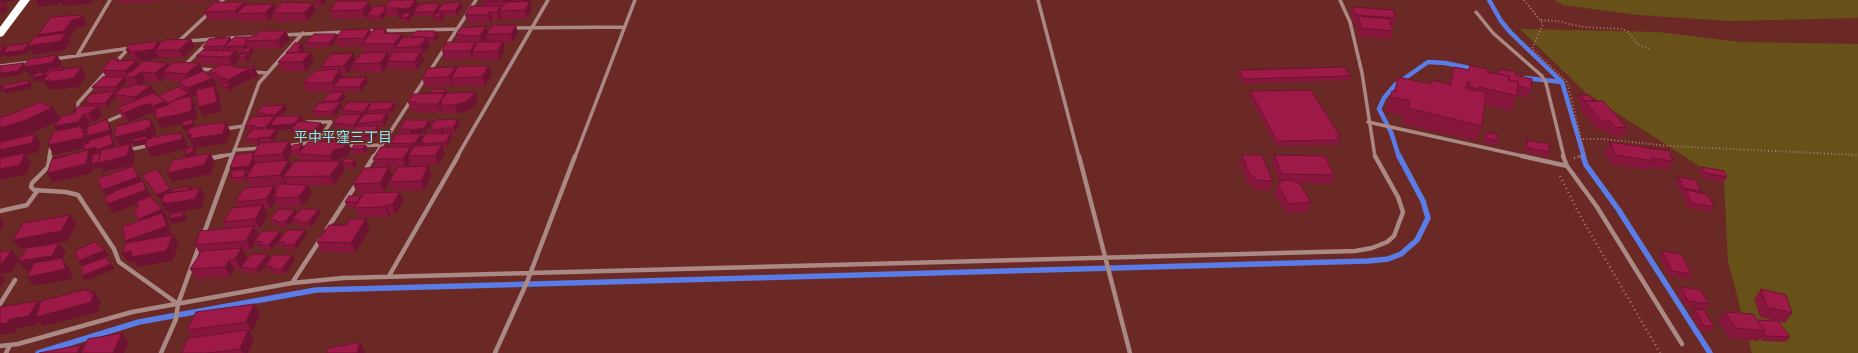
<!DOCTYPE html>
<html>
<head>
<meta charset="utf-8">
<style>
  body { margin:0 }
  canvas { display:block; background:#6a2924 }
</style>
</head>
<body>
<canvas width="1858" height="353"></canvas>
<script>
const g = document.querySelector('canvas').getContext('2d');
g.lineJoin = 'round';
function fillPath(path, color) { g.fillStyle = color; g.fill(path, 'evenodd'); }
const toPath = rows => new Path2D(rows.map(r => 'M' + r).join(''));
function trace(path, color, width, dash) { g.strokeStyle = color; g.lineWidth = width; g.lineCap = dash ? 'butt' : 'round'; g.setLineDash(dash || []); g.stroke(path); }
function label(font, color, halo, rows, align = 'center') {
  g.font = font + ' "Crimson Pro","Noto Sans JP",serif'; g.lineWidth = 3; g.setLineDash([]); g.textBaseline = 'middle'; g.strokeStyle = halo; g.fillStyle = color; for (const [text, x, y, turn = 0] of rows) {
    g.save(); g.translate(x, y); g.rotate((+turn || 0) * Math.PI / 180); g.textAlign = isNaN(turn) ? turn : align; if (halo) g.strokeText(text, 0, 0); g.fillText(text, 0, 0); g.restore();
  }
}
fillPath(toPath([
  [1554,0,1858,0,1858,18,1730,21,1638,15,1563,5],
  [1520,29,1658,32,1740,42,1858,44,1858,353,1752,353,1728,261,1724,182,1586,93]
]), '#675118');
trace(toPath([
  [1489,0,1501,21,1511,33,1562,82,1584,157],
  [1525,78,1562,82],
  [1399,157,1391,132,1379,109,1384,98,1395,85,1428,62,1445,63,1474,69]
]), '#597ce7', 4.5);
trace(toPath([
  [1583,156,1586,165,1618,209,1710,353],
  [38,353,139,322,316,290,1368,261,1388,259,1401,254,1417,240,1428,218,1423,201,1399,156]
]), '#597ce7', 5.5);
trace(toPath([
  [1524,0,1543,24,1532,49,1567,82,1585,155,1577,157],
  [1541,20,1557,21,1583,27,1622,29,1628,32,1638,45,1651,49],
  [1583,139,1602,139,1669,146,1858,155]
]), '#ae7a74', 2, [1, 2.5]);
trace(toPath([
  [1574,158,1581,156],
  [1560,176,1582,219,1660,353]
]), '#ae7a74', 2.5, [1, 3.5]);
trace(toPath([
  [1038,0,1079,157],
  [1340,0,1350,22,1362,73,1375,157],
  [1476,12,1493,33,1542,76,1546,83,1564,157],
  [512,28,624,27],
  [366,31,464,29],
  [282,35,346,32],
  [227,38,254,37],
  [187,41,214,39],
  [178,42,223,0],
  [77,56,110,0],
  [54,59,130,48],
  [116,62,129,48],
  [0,66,31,62],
  [184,66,206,44],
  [198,69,216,70],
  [252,72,268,73],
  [78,111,78,103,107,71],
  [1368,122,1527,157],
  [103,123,124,114],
  [224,129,243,126],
  [286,146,314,142,320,138,331,122,307,122],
  [345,146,381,145],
  [128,150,151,145],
  [234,150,262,148],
  [49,157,51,146],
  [217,157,233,154],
  [232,157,259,83,303,33],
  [374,157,476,0],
  [457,157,548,0],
  [575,157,635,0]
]), '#aa8883', 3.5);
trace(toPath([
  [50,156,48,167,32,183,31,187,34,190,66,192,78,195,114,249,119,262,178,304],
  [1079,156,1130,353],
  [1522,156,1567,166],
  [1563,156,1567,166,1597,207,1682,344],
  [207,159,222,156],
  [364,172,374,156],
  [0,211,27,205,38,190],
  [327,229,357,183],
  [203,236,232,156],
  [389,276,458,156],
  [292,283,320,240],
  [0,304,15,280],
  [0,346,18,344,132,312,292,283,343,278,1355,251,1372,248,1387,242,1394,236,1403,212,1398,197,1375,156],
  [6,353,10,345],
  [161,353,176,319,178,304,199,246],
  [495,353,527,282,575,156]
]), '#aa8883', 4.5);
fillPath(toPath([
  [20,0,30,0,3,36,0,37,0,27,20,0]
]), '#fff');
fillPath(toPath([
  [119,0,158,0,156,2,120,3],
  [184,0,206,0,205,1,184,1],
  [316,0,327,0,322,6,316,7,314,2],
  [484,0,530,1,532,9,527,18,502,20,501,17,499,20,492,20,490,23,468,23,465,15,484,6,482,2],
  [245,2,245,3,250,5,276,9,313,3,316,11,307,21,276,22,273,16,269,21,240,22,238,19,208,20,204,12],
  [436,4,440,4,441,6,463,7,457,15,443,16,444,17,441,21,435,21,433,17,434,16,415,16,414,14,412,16,412,18,409,22,402,22,401,18,401,17,399,18,399,16,387,16,386,14,382,20,368,20,367,16,370,11,365,18,333,19,329,11,372,9],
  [1353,7,1396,18,1393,26,1391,26,1393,31,1390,39,1359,37,1356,24,1356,23,1353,23,1351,15],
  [286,31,290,40,281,48,252,49,254,53,250,56,249,56,250,59,247,62,240,61,239,60,233,66,243,68,254,66,258,75,255,79,253,78,232,88,233,90,229,92,222,89,220,85,221,84,220,84,219,82,214,80,217,86,215,87,219,94,221,111,203,116,198,107,196,95,192,97,191,96,195,104,197,119,193,121,195,127,226,122,230,131,230,134,226,143,195,148,196,151,194,156,215,162,210,174,172,182,185,158,184,154,187,148,152,157,151,155,146,144,136,146,133,143,120,146,114,137,145,119,147,119,148,120,151,120,156,128,155,136,152,136,151,138,173,133,175,134,187,142,187,148,194,147,187,135,190,130,185,131,182,126,182,124,161,128,156,119,156,113,155,112,148,114,129,122,122,117,117,108,127,104,119,103,116,97,107,107,99,108,103,115,94,122,90,122,85,130,87,133,110,124,113,135,111,136,113,139,116,147,135,153,133,165,104,172,101,167,94,169,93,167,92,173,53,182,66,156,85,151,84,148,54,155,48,145,57,131,54,126,58,121,34,132,18,138,35,134,41,143,38,152,26,155,31,162,27,174,0,117,53,107,60,118,74,114,86,106,85,104,87,102,85,100,111,91,94,91,92,87,106,77,102,70,119,59,120,61,133,60,126,50,160,45,195,47,183,58,159,58,137,61,139,65,168,63,169,66,204,72,212,77,209,71,220,65,201,65,196,56,205,50,203,47,232,40],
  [236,51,241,51,241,52,242,54,239,56],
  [166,77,168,81,179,81,178,82,182,89,158,96,156,94,151,85,140,85,146,81,160,82],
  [127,82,129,85,132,85,130,87,116,93,115,91,117,91],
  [98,152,99,153,93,156,92,154],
  [371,32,388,33,403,37,411,37,437,33,439,37,435,42,428,43,430,46,423,54,421,54,424,61,417,70,390,69,388,65,383,72,355,73,353,67,347,74,341,75,343,78,368,82,361,91,307,92,303,83,323,71,321,67,356,60,390,58,396,52,365,53,363,46,338,47,336,41,330,47,307,48,305,43,336,34,337,36],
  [488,32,518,33,513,42,503,43,505,50,500,60,474,60,474,58,473,59,445,60,442,51,458,42,456,35],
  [487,37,488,40,485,40],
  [302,43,304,48,303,49,304,52,314,61,306,71,282,71,278,62],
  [1470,65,1487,72,1497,74,1498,70,1500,71,1501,69,1516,75,1531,89,1527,98,1517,95,1511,111,1484,105,1482,126,1476,141,1403,124,1404,116,1385,112,1392,91,1394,92,1398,77,1430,84,1432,80,1448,84,1454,67,1468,70],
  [456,69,492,74,485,86,454,86,453,84,452,86,425,87,422,78],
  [1239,70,1351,76,1350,80,1243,84,1238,74],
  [446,89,447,93,476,92,478,101,470,110,458,113,443,114,442,110,441,112,418,113,417,110,411,111,408,102,430,93],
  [1250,91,1340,136,1338,145,1276,146,1249,95],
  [344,92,346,97,341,102,343,107,334,117,314,116,312,111,323,103,322,101],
  [1579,95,1595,101,1627,128,1623,137,1611,136,1606,130,1598,130,1580,110,1582,105,1577,99],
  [371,102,372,103,396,106,391,114,388,114,389,118,384,126,378,127,380,130,374,139,351,141,349,137,355,129,335,127,333,123,344,115,342,110],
  [287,109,281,116,303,120,302,122,323,128,315,136,304,135,303,137,294,136,291,131,291,129,277,131,279,133,272,142,260,142,260,143,303,147,348,141,351,150,347,157,338,159,337,161,342,162,355,159,357,164,354,168,344,168,345,170,334,185,308,186,312,194,302,206,280,208,280,206,277,206,275,201,271,208,265,209,268,215,260,229,255,229,259,236,258,237,280,231,283,236,307,234,296,250,286,250,284,247,280,247,278,242,272,250,262,249,260,246,257,246,255,243,251,250,243,251,247,258,245,262,268,254,270,259,292,255,295,260,285,274,274,274,272,271,268,271,265,266,259,274,243,272,241,268,241,269,235,269,230,277,196,279,190,269,200,254,195,245,227,229,223,222,239,208,235,202,276,189,280,185,251,187,247,179,246,181,233,183,230,176,232,172,230,168,254,152,259,144,248,143,245,138,252,130,248,130,245,126,259,117,257,113],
  [291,154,292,156,298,155,301,161,291,166,288,160],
  [247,171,250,171,248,174],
  [458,119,460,124,455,132,444,133,443,133,451,133,452,138,447,147,442,147,445,154,438,165,411,166,410,162,407,167,428,166,432,175,424,190,393,191,389,183,384,192,375,192,400,192,404,201,396,214,390,214,389,217,358,217,354,207,347,207,345,202,361,196,361,197,364,193,357,193,353,184,377,168,373,159,391,147,390,143,411,134,411,133,402,133,400,129,429,120,431,124,425,133,420,134,418,146,421,145,420,143,433,133,431,133,430,128],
  [390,168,397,168,393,176],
  [1486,132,1498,141,1496,146,1484,143,1484,137],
  [1527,140,1550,152,1548,157,1526,152,1525,144],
  [1610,142,1673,161,1668,170,1649,167,1648,170,1610,164,1605,151],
  [366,145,368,150,365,154,353,154,351,149],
  [1242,155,1273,181,1270,190,1254,190,1252,185,1248,185,1240,164],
  [1274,155,1334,175,1331,184,1299,183,1311,202,1308,212,1286,213,1274,194,1277,184,1278,184,1279,181,1272,165],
  [1702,167,1727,177,1724,182,1702,178,1699,172],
  [142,175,172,192,190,186,192,189,205,197,201,208,169,213,168,211,166,212,161,202,163,199,160,200],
  [139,176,141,181,148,190,151,197,162,209,168,218,166,219,168,222,172,235,179,244,172,261,137,267,134,261,128,262,126,243,125,241,139,221,133,212,137,210,135,208,138,206,137,204,113,213],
  [1679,177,1701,191,1700,193,1714,207,1711,212,1688,208,1683,195,1684,194,1681,193,1676,182],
  [295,210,297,213,321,214,311,227,300,227,299,224,295,224,293,221,288,227,278,227,277,224,272,225,270,220],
  [366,219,370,229,355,252,322,252,317,242,346,224,346,225],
  [1662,251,1692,274,1689,279,1669,276,1659,256],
  [1681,287,1709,304,1706,309,1685,306,1677,292],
  [1761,289,1792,313,1785,323,1760,317,1754,299],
  [254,304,260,314,252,332,250,332,254,339,248,353,181,353,192,337,187,330],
  [1694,309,1714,326,1711,331,1701,331,1691,314],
  [1725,312,1757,320,1790,337,1786,342,1762,341,1760,338,1758,341,1729,338,1718,321]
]), '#87163d');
fillPath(toPath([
  [0,0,15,0,14,1,0,3],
  [35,0,94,0,92,3,63,6,61,1,59,4,39,7],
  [322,0,327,0,322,6,320,2],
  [416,0,419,8,413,12,414,14,412,16,412,18,409,22,407,18,408,16,399,18,396,9],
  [505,0,531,0,530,1,532,9,527,18,525,10,507,9,505,1],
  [369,1,372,9,365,18,362,10],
  [245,2,248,10,236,14,235,11],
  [461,2,463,7,457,15,455,11],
  [313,3,316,11,307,21,304,13],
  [4,4,7,8,6,12,0,13,0,8],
  [274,4,277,12,272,13,273,16,269,21,265,13],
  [440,4,441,8,437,11,438,13,435,16,434,12],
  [501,6,502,11,499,11,501,17,499,20,497,12],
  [385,10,386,14,382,20,380,16],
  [489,12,492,20,490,23,488,15],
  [442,13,444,17,441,21,439,17],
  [82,15,87,23,84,27,76,28,69,39,71,41,65,50,33,55,30,49,27,54,6,57,5,55,4,56,0,57,0,52,5,46,8,51,29,43,31,46,43,43,38,35],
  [516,25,518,33,513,42,511,34],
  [486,26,488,34,486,34,487,37,482,44,480,36],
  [370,29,374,38,366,44,364,38],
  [386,29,389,37,383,33],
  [286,31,290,40,281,48,278,40],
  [435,31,436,34,437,33,439,37,435,42,433,38,433,33],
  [336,34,338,38,335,39,336,41,330,47,329,43],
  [402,34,405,42,396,48,394,44],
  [230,37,232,42,225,46],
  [427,37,430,46,423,54,420,46],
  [191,39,195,47,183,58,179,50],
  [158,41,162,49,155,50,159,58,139,61,134,52],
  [476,42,478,50,472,52,474,58,473,59,470,51],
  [503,42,505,50,500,60,497,51],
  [246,43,248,48,245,51,243,46],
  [302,43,304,48,303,49,304,52,298,52,298,48],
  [252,48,254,53,250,56,248,52],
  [130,49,128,52,131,58,126,50],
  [236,51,239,57,238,57,239,60,233,66,229,57],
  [311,52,314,61,306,71,302,62],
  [388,52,391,61,387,61,388,65,383,72,380,63],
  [421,52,424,61,417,70,414,62],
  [353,53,356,62,352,64,353,67,347,74,344,66],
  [248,54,250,59,247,62,245,57],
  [57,55,62,63,57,71,64,67,67,71,81,67,86,76,79,87,55,90,54,89,49,89,43,81,35,82,32,77,44,73,29,76,25,70,21,75,0,78,0,73,24,63,27,67],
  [137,60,142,69,129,77,125,71],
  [168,63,172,72,163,71,166,77,160,82,155,73],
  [200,63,204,72,191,82,186,74],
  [254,66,258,75,255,79,251,70],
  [489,66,492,74,485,86,482,77],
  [456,67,459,76,451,78,453,84,452,86,449,77],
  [249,69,253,78,232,88,233,90,229,92,227,87,230,85,228,80],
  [339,69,343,78,333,87,335,92,332,83],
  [141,72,146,81,139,86,134,77],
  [366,77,368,82,361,91,359,87],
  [125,78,127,82,117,91,115,87],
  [213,78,217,86,215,87,219,94,221,111,203,116,198,107,215,87,192,97,188,88],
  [29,80,32,84,31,88,6,94,2,90],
  [0,84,3,88,1,91,0,91],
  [151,85,156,94,140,106,135,97],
  [446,89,448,94,442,103,440,103,442,110,441,112,438,104],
  [115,91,117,95,114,94,116,97,107,107,105,103],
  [344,92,346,97,340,104,341,102,343,107,334,117,332,112,338,105,337,101],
  [476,92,478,101,470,110,458,113,455,105],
  [189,93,195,104,197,119,193,121,194,124,195,129,185,131,182,126,190,122,161,128,156,119,171,107,169,103],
  [165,101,170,109,159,114,154,106],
  [371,102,373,107,367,111,368,113,365,116,363,112],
  [395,102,396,106,391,114,390,109],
  [150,104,155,112,148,114,129,122,124,113,143,105],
  [285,105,287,109,278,119,276,114],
  [98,106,103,115,94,122,88,114],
  [53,107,61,120,34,132,0,144,0,128],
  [77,110,84,114,90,122,85,130,88,135,107,119,110,124,113,135,111,136,113,139,116,149,130,144,135,153,133,165,104,172,101,167,94,169,93,167,92,173,53,182,47,173,88,155,85,150,96,147,89,138,90,141,88,147,54,155,48,145,60,135,54,126,74,113,73,111],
  [98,152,99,154,95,159,92,154],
  [387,113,389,118,384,126,382,121],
  [362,114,364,119,357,124,358,126,356,129,354,125],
  [275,116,277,121,272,124,270,125,271,126,301,116,303,120,296,128,277,131,279,133,272,142,270,137,273,131,271,128,269,132,266,127],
  [147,119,150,123,151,120,156,128,155,136,152,136,149,143,136,146,133,143,120,146,114,137,147,120],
  [458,119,460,124,455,132,453,128],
  [429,120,431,124,425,133,412,135,410,130],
  [226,122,230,131,230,134,226,143,195,148,196,151,194,158,186,159,184,154,194,147,187,135],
  [321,123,323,128,315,136,313,131],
  [378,126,380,130,374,139,372,135],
  [442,128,444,133,442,134,441,130],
  [302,130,304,135,303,137,301,132],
  [173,133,178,140,182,133,187,142,187,148,152,157,145,146,173,135],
  [451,133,452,138,447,147,446,142],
  [35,134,41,143,38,152,26,155,31,162,27,174,0,180,0,150],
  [421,134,422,139,417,147,412,149,411,144],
  [258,138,260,142,259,144,256,140],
  [289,141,294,150,290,151,291,154,286,163,282,154],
  [348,141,351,150,347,157,338,159,334,165,330,156,334,150],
  [302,144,304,149,301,155,299,150],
  [366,145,368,150,365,154,363,149],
  [442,145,445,154,438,165,435,156],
  [410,147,414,156,408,156,410,162,406,168,403,159],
  [210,153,215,162,210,174,172,182,167,173],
  [253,158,255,163,252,171,246,171,248,174,246,178,247,179,246,181,243,177,233,173,230,168],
  [355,159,357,164,354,168,352,163],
  [289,160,293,169,283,177,286,183,285,184,280,175],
  [341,161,345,170,334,185,330,176],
  [133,166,139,176,144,186,108,199,102,190],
  [428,166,432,175,424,190,421,181],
  [389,167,393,176,384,192,380,183],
  [143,181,148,190,152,199,136,202,137,204,113,213,107,204],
  [308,185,312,194,302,206,298,197],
  [190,186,193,191,172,194,160,200,157,195,170,189,172,192],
  [274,186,278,195,277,192,274,192,277,197,273,197,275,201,271,208,266,199],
  [200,188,205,197,201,208,169,213,168,211,166,212,161,202],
  [400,192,404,201,396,214,392,205],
  [263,205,268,215,260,229,255,219],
  [386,205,390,214,389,217,385,207],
  [162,209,168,218,166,219,168,222,172,236,131,250,125,241,145,228,139,219],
  [319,209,321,214,311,227,308,222],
  [295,210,298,214,292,219,293,221,288,227,285,222],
  [184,212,187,217,185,221,172,224,169,219],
  [70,215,77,224,68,241,20,249,13,240],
  [0,218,4,223,0,231],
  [366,219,370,229,355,252,351,243],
  [254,226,259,236,255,241,254,241,255,243,251,250,246,241],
  [305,230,307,234,296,250,294,245],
  [280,231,283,236,272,250,269,245],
  [173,235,179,244,172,261,137,267,134,261,128,262,122,253],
  [59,243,66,252,62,259,69,268,73,279,34,286,27,277,58,265,26,271,18,261],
  [242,248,247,258,242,267,241,267,241,269,235,259],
  [12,250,19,260,11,272,0,274,0,263],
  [105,250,109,255,82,266,78,261],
  [268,254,271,259,259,274,256,269],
  [292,255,295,260,285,274,282,269],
  [229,260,235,269,230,277,225,267],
  [111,264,115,269,85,281,82,276],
  [0,274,5,280,0,287],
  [87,289,90,293,91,290,94,294,94,292,101,302,98,312,43,326,39,321,36,325,17,328,15,333,0,335,0,324,10,319,38,301,46,310,86,291],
  [254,304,260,314,252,332,246,322],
  [248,330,254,339,248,353,243,353,240,349],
  [122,333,129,343,124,353,113,353],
  [360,342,365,352,364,353,357,353],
  [81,345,87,353,77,353]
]), '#6e1232');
const building = toPath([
  [316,0,322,0,320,2,314,2,316,0],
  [391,0,416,0,410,8,396,9,397,8,384,8,391,0],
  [484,0,505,0,505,1,482,2,484,0],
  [512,0,528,0,524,1,511,2,512,0],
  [337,1,369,1,362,10,329,11,337,1],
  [530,1,525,10,499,11,507,2,530,1],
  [214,2,245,2,235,11,204,12,214,2],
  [282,2,313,3,304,13,272,13,282,2],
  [461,2,455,11,437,11,444,3,461,2],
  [245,3,249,3,246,5,245,3],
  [428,3,436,3,435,4,440,4,434,12,413,12,419,5,428,3],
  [4,4,4,7,0,8,0,5,4,4],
  [274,4,265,13,236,14,244,6,247,5,274,4],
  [374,6,386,6,384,8,385,10,380,16,367,16,374,6],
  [471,6,501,6,497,12,489,12,488,15,465,15,471,6],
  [1353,7,1393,10,1396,18,1356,15,1353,7],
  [404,13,411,13,407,18,401,18,404,13],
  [436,13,442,13,439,17,433,17,436,13],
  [82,15,80,18,72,20,64,31,38,35,51,17,82,15],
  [1358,16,1389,19,1393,31,1362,28,1358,16],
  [492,25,516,25,511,34,486,34,492,25],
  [486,26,480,36,463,36,464,35,456,35,460,28,486,26],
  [370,29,364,38,335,39,342,30,370,29],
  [374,29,386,29,383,33,402,34,394,44,362,44,374,29],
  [260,31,286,31,278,40,245,41,251,36,255,36,260,31],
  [418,31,435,31,433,33,437,33,433,38,411,37,413,33,418,31],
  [66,33,60,41,28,46,34,37,66,33],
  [314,34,336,34,329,43,305,43,314,34],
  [230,37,225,46,203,47,209,39,230,37],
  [235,37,249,37,245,41,246,43,243,46,224,46,235,37],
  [403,37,427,37,420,46,395,48,403,37],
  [191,39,179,50,155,50,164,40,191,39],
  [485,40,492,40,491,42,484,42,485,40],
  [158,41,154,49,134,52,128,52,130,49,126,50,128,45,158,41],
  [446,42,476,42,470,51,442,51,446,42],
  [477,42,503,42,497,51,472,52,477,42],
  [29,43,24,50,3,53,8,46,29,43],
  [295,43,302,43,298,48,302,48,298,52,286,53,295,43],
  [5,46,1,52,0,52,0,47,5,46],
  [225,48,231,48,228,50,222,50,225,48],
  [244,48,252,48,248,52,241,52,244,48],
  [204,50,236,51,229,57,196,56,204,50],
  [311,52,302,62,278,62,287,53,311,52],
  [388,52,380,63,352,64,362,53,388,52],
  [394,52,421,52,414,62,387,61,394,52],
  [353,53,344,66,321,67,331,54,353,53],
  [241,54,248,54,245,57,238,57,241,54],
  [57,55,52,63,23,67,29,59,57,55],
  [111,59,119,59,116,61,137,60,125,71,102,70,111,59],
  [144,61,168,63,155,73,141,72,134,77,124,77,144,61],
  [174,62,200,63,186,74,164,72,165,71,163,71,174,62],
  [24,63,18,71,0,73,0,66,24,63],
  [222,64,243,68,254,66,251,70,249,69,228,80,216,75,217,74,209,71,222,64],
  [1470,65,1487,69,1487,72,1509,76,1509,80,1518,82,1517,96,1479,87,1479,89,1469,87,1470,82,1467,82,1466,89,1486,92,1482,126,1408,108,1410,101,1390,97,1392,91,1395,92,1398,77,1431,84,1432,80,1451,85,1454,67,1469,70,1470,65],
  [458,66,489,66,482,77,451,78,458,66],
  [64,67,62,70,50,71,47,75,43,76,49,69,64,67],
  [81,67,74,78,49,82,51,80,43,81,50,71,81,67],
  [456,67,449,77,422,78,428,68,456,67],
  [1345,67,1351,76,1244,79,1239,70,1345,67],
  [339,69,332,83,303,83,315,71,339,69],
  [1501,69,1516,72,1516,75,1532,79,1531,89,1518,86,1518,82,1509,80,1509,76,1498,74,1498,70,1501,71,1501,69],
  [203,71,213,78,188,88,178,82,203,71],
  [45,72,42,76,32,77,36,73,45,72],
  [103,77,125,77,115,87,92,87,103,77],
  [366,77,359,87,333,87,340,78,366,77],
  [29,80,28,84,2,90,4,85,29,80],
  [224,83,231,85,227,87,220,85,224,83],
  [133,85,151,85,135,97,114,94,124,87,130,87,133,85],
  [214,86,217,102,198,107,196,90,214,86],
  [178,87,189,93,169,103,158,96,175,88,178,87],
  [433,89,446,89,444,93,430,93,433,89],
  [1311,90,1340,136,1337,136,1340,140,1277,141,1250,91,1311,90],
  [115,91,105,103,85,104,89,100,85,100,91,94,115,91],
  [331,92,344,92,337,101,322,101,331,92],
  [476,92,467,101,455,105,440,105,442,103,440,103,446,93,476,92],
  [153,93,165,101,154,106,150,104,143,105,124,113,117,108,153,93],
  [445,93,438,104,415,104,416,102,408,102,413,94,445,93],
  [1579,95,1589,95,1595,101,1585,101,1579,95],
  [191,96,192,110,185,113,156,119,155,109,169,105,169,103,179,99,191,96],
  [1584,101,1603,101,1627,128,1616,127,1610,121,1602,121,1584,101],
  [39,102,53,107,26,120,0,128,0,117,12,114,39,102],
  [341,102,332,112,312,111,319,103,341,102],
  [348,102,371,102,363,112,342,110,348,102],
  [372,102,395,102,390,109,367,111,372,102],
  [285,105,276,114,264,115,265,113,257,113,262,106,285,105],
  [79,106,98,106,88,114,84,114,78,122,54,126,62,116,76,113,74,113,77,110,73,111,79,106],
  [387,113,382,121,357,124,364,114,387,113],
  [362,114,354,125,333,123,340,115,362,114],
  [275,116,266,127,254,128,255,125,245,126,252,117,275,116],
  [277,116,301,116,294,124,271,126,272,124,270,125,277,116],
  [107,119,110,130,87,136,87,127,107,119],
  [147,119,147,120,151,120,150,127,146,128,146,130,114,137,116,126,147,119],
  [192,119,192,124,182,126,182,122,192,119],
  [458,119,453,128,442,128,441,130,432,130,433,128,430,128,435,120,458,119],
  [405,120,429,120,424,128,410,130,411,129,400,129,405,120],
  [299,121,321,123,313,131,302,130,301,132,291,131,294,129,291,129,299,121],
  [226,122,224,125,226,125,222,134,189,139,192,134,187,135,190,128,202,125,226,122],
  [82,126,81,129,84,128,82,133,85,132,83,138,48,145,52,134,56,131,82,126],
  [357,126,378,126,372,135,349,137,357,126],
  [253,129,276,129,270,137,258,138,256,140,245,138,253,129],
  [1486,132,1498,135,1498,141,1486,138,1486,132],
  [173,133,173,135,182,133,182,139,147,148,147,146,145,146,147,139,173,133],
  [451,133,446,142,423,144,424,142,420,143,425,134,451,133],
  [35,134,32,143,0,150,0,142,35,134],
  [110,134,113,144,97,150,96,147,85,150,83,145,89,143,89,141,110,134],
  [396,134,421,134,415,143,411,144,390,143,396,134],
  [147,136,147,139,133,142,133,139,147,136],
  [1527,140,1549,144,1550,152,1528,148,1527,140],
  [289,141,282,154,252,156,260,143,289,141],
  [348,141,343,148,334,150,330,156,298,154,308,142,348,141],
  [1610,142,1669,151,1673,161,1651,158,1653,161,1615,155,1610,142],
  [130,144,127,156,98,163,101,150,130,144],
  [302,144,299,150,290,151,293,145,302,144],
  [354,145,366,145,363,149,351,149,354,145],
  [442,145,435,156,408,156,414,146,442,145],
  [194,147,191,153,184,154,187,148,194,147],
  [381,147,410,147,403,159,373,159,381,147],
  [89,150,86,164,47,173,52,159,89,150],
  [254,152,252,156,253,158,249,166,230,168,235,155,254,152],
  [25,153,20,165,0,169,0,158,25,153],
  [101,153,98,162,91,164,93,154,101,153],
  [210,153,204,165,167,173,173,160,210,153],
  [66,155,66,156,52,159,53,158,66,155],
  [1242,155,1262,155,1273,181,1256,180,1254,176,1250,176,1242,155],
  [1274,155,1325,156,1334,175,1282,174,1274,155],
  [345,159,355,159,352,163,342,163,342,162,345,159],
  [289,160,280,175,246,178,255,163,289,160],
  [295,161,341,161,330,176,283,177,295,161],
  [133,166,138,177,102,190,97,179,133,166],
  [428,166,421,181,389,182,398,167,428,166],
  [389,167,380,183,353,184,364,168,389,167],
  [1702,167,1724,171,1727,177,1705,173,1702,167],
  [157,169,170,189,157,195,142,175,157,169],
  [233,170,246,170,243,177,231,178,232,175,230,176,233,170],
  [1679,177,1696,180,1701,191,1683,188,1679,177],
  [1292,180,1300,184,1311,202,1289,204,1277,184,1281,184,1279,181,1292,180],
  [143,181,146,190,107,204,105,196,114,193,114,191,143,181],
  [280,184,308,185,298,197,276,198,277,197,273,197,277,192,274,192,280,184],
  [190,186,188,190,171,192,173,189,190,186],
  [274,186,266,199,235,202,244,188,274,186],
  [200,188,195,199,164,204,165,202,161,202,165,194,200,188],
  [1686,190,1705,194,1709,196,1714,207,1691,203,1686,190],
  [400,192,392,205,386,205,385,207,354,208,364,193,400,192],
  [150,196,162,209,139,219,133,212,137,210,135,208,139,206,136,202,150,196],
  [349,196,361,196,357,202,345,202,349,196],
  [263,205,255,219,223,222,232,208,263,205],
  [278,209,295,210,285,222,275,222,277,220,270,220,278,209],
  [301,209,319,209,308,222,297,222,299,219,292,219,301,209],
  [184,212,182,216,169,219,171,214,184,212],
  [162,213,167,226,125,241,122,227,162,213],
  [70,215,61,231,13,240,23,223,70,215],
  [350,219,366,219,351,243,317,242,329,225,346,225,350,219],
  [332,224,346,224,345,225,332,225,332,224],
  [254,226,246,241,195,245,200,231,254,226],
  [287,230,305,230,294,245,283,245,285,242,278,242,287,230],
  [263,231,280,231,269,245,259,245,262,242,254,241,263,231],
  [173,235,166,251,131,257,132,254,131,255,132,251,122,253,126,243,173,235],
  [95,242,105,250,78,261,76,250,95,242],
  [59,243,52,256,18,261,27,248,59,243],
  [242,248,235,259,229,260,225,267,190,269,202,251,242,248],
  [12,250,3,263,0,263,0,252,12,250],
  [1662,251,1681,254,1692,274,1672,271,1662,251],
  [251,254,268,254,256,269,241,267,251,254],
  [273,255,292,255,282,269,271,269,273,266,265,266,273,255],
  [106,257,111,264,82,276,82,266,106,257],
  [62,258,66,269,27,277,34,263,62,258],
  [1681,287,1701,290,1709,304,1688,301,1681,287],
  [87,289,86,291,91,290,90,293,94,292,91,302,36,317,41,301,87,289],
  [1761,289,1786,295,1792,313,1767,307,1761,289],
  [38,301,29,316,10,319,7,323,0,324,0,307,38,301],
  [254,304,246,322,187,330,196,312,254,304],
  [1694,309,1704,310,1714,326,1704,326,1694,309],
  [1725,312,1753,314,1765,331,1736,328,1725,312],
  [1757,320,1778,321,1790,337,1766,336,1763,333,1765,331,1757,320],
  [248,330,240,349,207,353,181,353,188,338,248,330],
  [122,333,113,353,81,353,88,339,122,333],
  [360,342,357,353,327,353,328,348,360,342],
  [81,345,77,353,39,353,81,345]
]);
fillPath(building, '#9d1947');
trace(building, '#6e1232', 1);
label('14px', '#82ebfa', '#6a2924', [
  ["平中平窪三丁目",343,138]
]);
</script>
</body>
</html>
